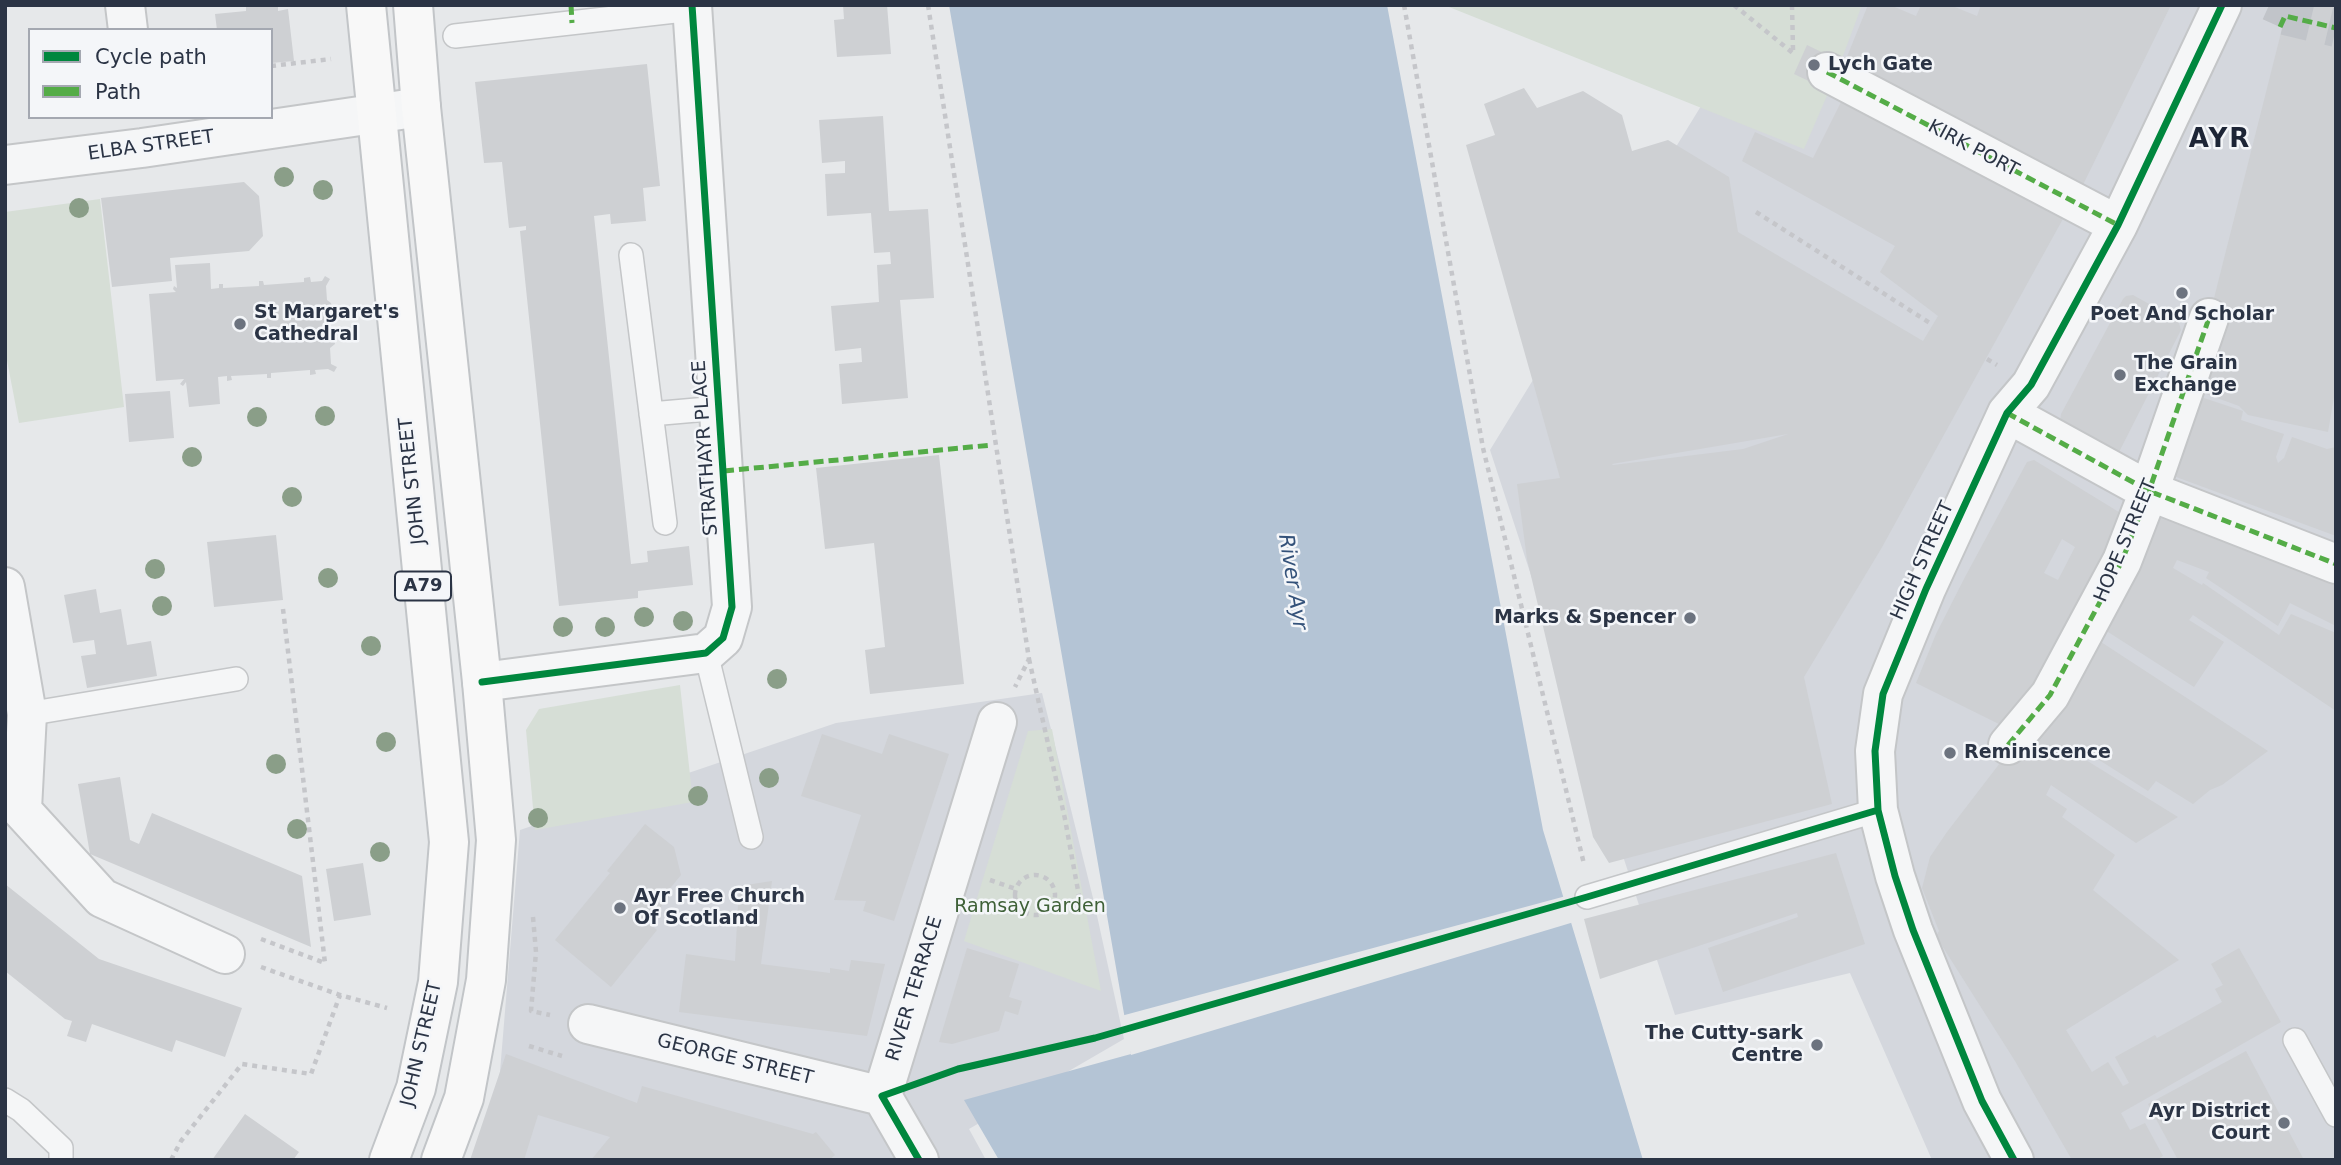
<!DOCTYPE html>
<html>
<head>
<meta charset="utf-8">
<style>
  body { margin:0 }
  #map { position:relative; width:2341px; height:1165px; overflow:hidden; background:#e6e8ea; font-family:"DejaVu Sans",sans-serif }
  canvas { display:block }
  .frame { position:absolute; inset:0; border:7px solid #2b3445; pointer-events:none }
  .legend { position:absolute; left:28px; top:28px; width:245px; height:91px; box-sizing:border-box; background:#f4f6f9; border:2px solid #a4a8b1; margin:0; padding:9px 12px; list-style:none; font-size:21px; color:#2b3445 }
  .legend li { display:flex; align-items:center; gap:14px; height:35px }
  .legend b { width:35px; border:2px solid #a4a8b1 }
</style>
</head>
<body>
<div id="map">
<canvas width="2341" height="1165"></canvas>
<div class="frame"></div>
<ul class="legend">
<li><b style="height:9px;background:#00873e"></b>Cycle path</li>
<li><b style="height:9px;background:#54ac47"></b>Path</li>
</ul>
</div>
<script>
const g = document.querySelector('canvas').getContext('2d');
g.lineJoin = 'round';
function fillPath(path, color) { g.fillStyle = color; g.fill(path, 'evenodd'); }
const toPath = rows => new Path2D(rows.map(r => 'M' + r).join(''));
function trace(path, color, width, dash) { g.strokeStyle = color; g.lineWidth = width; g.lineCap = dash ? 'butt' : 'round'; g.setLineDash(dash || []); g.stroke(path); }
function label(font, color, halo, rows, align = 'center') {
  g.font = font + ' "DejaVu Sans",sans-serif'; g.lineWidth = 5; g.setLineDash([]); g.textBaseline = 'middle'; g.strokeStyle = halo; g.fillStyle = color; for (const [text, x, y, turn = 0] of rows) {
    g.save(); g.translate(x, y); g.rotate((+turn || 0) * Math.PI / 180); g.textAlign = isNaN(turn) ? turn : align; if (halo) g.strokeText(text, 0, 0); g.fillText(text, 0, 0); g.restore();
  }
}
fillPath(toPath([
  [1763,5,2336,5,2336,1160,1932,1160,1850,973,1675,1015,1490,450],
  [1042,693,1094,902,1124,1039,969,1129,986,1160,478,1160,496,1120,520,830,836,723]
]), '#d4d7dd');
fillPath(toPath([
  [1444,5,1862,5,1835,77,1804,149],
  [100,199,124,407,19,423,5,350,5,212],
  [680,685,693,802,535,830,526,730,539,709],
  [1052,729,1101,991,964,941,1028,731]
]), '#d6ded6');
fillPath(toPath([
  [949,5,1387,5,1543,830,1643,1160,999,1160,964,1100,1131,1054]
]), '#b4c4d5');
fillPath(toPath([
  [1566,896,1574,922,1131,1055,1121,1016]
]), '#e6e8ea');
fillPath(toPath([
  [246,5,278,5,278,11,288,9,294,61,271,63,271,30,217,30,215,14,246,11],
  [843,5,887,5,891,54,837,57,834,20,844,19],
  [1868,5,1890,5,1916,16,1921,5,1950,5,1977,16,1981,5,2171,5,2079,193,1844,64],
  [2288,5,2336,5,2336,397,2334,397,2328,432,2248,415,2239,406,2195,390,2209,318],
  [1807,45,1834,58,1821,87,1794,74],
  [647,64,660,186,643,188,646,221,611,224,610,214,594,216,631,564,648,562,647,551,689,546,693,585,638,591,638,598,559,606,520,231,526,230,526,226,509,228,502,162,484,163,475,82],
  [1524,88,1537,108,1583,91,1622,115,1632,151,1668,140,1729,177,1738,232,1923,341,1938,316,1880,272,1895,246,1742,161,1755,132,1813,158,1844,96,2064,217,1881,549,1804,677,1832,804,1609,863,1593,837,1527,559,1517,484,1560,478,1466,145,1495,135,1484,104],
  [1788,434,1743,449,1613,465,1612,464],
  [883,116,889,211,928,209,934,298,900,300,908,398,842,404,839,364,862,362,861,348,835,351,831,306,879,302,877,265,891,264,890,252,874,253,871,213,827,216,825,174,845,173,845,161,822,163,819,120],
  [244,182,259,196,263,236,249,251,170,258,172,281,112,287,101,198],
  [210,263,211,289,219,288,219,284,223,284,223,288,259,286,259,281,263,281,264,285,304,282,304,278,310,277,311,282,322,281,325,276,330,279,326,286,327,300,331,303,332,309,328,313,329,336,334,339,335,344,330,348,331,364,337,367,334,372,328,369,315,370,316,374,310,375,310,370,271,373,271,378,267,378,267,374,231,376,232,380,227,381,227,376,218,377,220,404,189,407,186,382,183,386,180,384,184,379,156,381,149,294,176,292,173,289,174,286,177,288,175,265],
  [2133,295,2178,320,2181,330,2118,454,2060,422,2061,414,2123,299,2126,296],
  [170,391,174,438,129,442,125,394],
  [2189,393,2243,411,2241,420,2284,434,2276,457,2278,463,2284,458,2292,437,2327,449,2336,447,2336,536,2168,474],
  [939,455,964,684,870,694,865,650,885,647,874,543,825,549,816,468],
  [2034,460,2127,517,2011,730,1916,683,1936,634,1965,577,2027,462],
  [2062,539,2075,547,2058,580,2044,573],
  [2157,517,2225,540,2336,585,2336,626,2290,603,2278,626,2206,578,2209,572,2177,560,2173,568,2202,585,2203,583,2279,635,2291,614,2336,633,2336,711,2193,615,2189,620,2224,642,2194,687,2105,630],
  [276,535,283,600,214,607,207,542],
  [96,589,100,613,121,609,127,645,151,641,157,676,87,688,81,656,96,654,94,640,73,643,64,595],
  [2101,642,2268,751,2222,785,2210,790,2193,804,2156,781,2148,791,2085,751,2081,757,2178,817,2136,843,2051,785,2046,795,2067,809,2062,817,2115,855,2093,890,2179,960,2066,1030,2092,1072,2108,1062,2123,1086,2129,1083,2115,1057,2155,1035,2157,1038,2222,1002,2215,989,2223,985,2211,964,2239,948,2281,1022,2121,1113,2130,1130,2145,1123,2163,1156,2156,1160,2072,1160,2015,1061,1939,941,1936,936,1939,931,1922,888,1930,857,1947,832,2000,763,2035,729,2069,688],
  [822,734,882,754,889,734,949,754,894,921,863,911,866,901,834,900,861,815,801,796],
  [120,777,130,840,139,844,152,813,302,876,311,947,90,854,78,784],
  [645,824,674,847,681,875,667,892,671,894,648,923,657,930,611,987,555,940,610,873,607,871],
  [1836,853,1865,944,1723,992,1708,948,1798,917,1797,913,1600,979,1584,919],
  [363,863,371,915,334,921,326,869],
  [772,881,761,964,830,973,830,968,849,971,851,960,885,964,867,1036,679,1012,686,954,735,961,739,886],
  [5,884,99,959,242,1008,225,1057,176,1040,172,1052,92,1024,86,1042,67,1036,72,1021,65,1019,5,971],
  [967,948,1019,964,1009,997,1022,1001,1018,1015,1005,1011,999,1031,952,1044,939,1042],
  [2246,1051,2304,1160,2178,1160,2148,1104],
  [506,1054,637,1103,642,1086,813,1134,816,1132,835,1155,829,1160,591,1160,610,1137,538,1115,524,1160,470,1160],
  [245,1114,299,1152,293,1160,212,1160]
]), '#ced0d3');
trace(toPath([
  [2280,27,2285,16,2336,28]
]), '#c1c4c9', 38, [38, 19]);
const lane = toPath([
  [455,36,693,9],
  [631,255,665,523],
  [651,414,719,408],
  [706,653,751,837],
  [27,714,236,679],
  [1587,897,1878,810],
  [2295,1040,2336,1115],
  [5,1100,21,1110,61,1148,61,1160]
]);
const street = toPath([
  [125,5,128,30],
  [1827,72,2118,225],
  [5,165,142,148,421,107],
  [2007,413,2149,491,2336,564],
  [5,587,27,714,22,809],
  [482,682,706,653,723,638,732,607,692,5],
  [2008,745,2050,695,2122,561,2149,491,2209,318],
  [5,792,102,898,225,954],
  [588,1024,882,1096],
  [882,1096,997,722],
  [882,1096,919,1160],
  [2014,1160,1982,1101,1913,930,1895,876,1878,810,1875,751,1883,694,1926,589,2007,413,2031,385,2118,225,2222,5]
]);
const primary = toPath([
  [366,5,449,842,438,982,416,1088,389,1160],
  [413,5,421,107,482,682,496,840,486,980,464,1098,441,1160]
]);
trace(lane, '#c4c6c8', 26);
trace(street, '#c4c6c8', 42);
trace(primary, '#c2c5c8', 42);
trace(toPath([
  [928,5,1029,659,1015,687],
  [1404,5,1483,448,1584,864],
  [1734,5,1794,54],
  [1792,5,1793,50],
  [271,66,331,59],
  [1756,212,1933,325],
  [1987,359,1997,365],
  [1029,659,1065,819,1081,907,1055,901],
  '1015 895a20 20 0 1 1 40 0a20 20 0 1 1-40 0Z',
  [990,880,1016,889],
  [533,917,536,952,531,1011,550,1015],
  [261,939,325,963,283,609],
  [261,967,340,995,387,1008],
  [529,1046,562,1056],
  [171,1160,181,1141,242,1064,311,1074,340,995]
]), '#c5c6ca', 4.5, [5, 5]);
trace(lane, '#f5f6f7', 23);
trace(street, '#f5f6f7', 38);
trace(primary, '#f8f8f8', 38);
trace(toPath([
  [571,5,572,23],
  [2280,27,2285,16,2336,28],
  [1827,72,2118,225],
  [2007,413,2149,491,2336,564],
  [724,471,992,445],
  [2008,745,2050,695,2122,561,2149,491,2209,318]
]), '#54ac47', 5, [10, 5]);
trace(toPath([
  [482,682,706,653,723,638,732,607,692,5],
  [919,1160,882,1096,958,1069,1095,1038,1587,897,1878,810],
  [2014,1160,1982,1101,1913,930,1895,876,1878,810,1875,751,1883,694,1926,589,2007,413,2031,385,2118,225,2222,5]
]), '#00873e', 7);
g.fillStyle = '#8a9e88';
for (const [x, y] of [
  [284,177],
  [323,190],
  [79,208],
  [325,416],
  [257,417],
  [192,457],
  [292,497],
  [155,569],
  [328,578],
  [162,606],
  [644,617],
  [683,621],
  [563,627],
  [605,627],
  [371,646],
  [777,679],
  [386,742],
  [276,764],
  [769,778],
  [698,796],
  [538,818],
  [297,829],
  [380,852]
]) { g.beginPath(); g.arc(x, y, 10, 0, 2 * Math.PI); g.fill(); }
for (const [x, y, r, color] of [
  [1814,65,7,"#6c737f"],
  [2182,293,7,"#6c737f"],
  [240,324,7,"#6c737f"],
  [2120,375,7,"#6c737f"],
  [1690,618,7,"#6c737f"],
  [1950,753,7,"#6c737f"],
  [620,908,7,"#6c737f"],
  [1817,1045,7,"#6c737f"],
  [2284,1123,7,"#6c737f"]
]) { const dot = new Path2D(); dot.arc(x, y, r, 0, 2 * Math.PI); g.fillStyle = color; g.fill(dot); trace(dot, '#f4f6f9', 2.5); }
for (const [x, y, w] of [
  [423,586,56]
]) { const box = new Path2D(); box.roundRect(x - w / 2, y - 14.5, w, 29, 5); g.fillStyle = '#f4f6f9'; g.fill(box); trace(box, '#2b3445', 2); }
label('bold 18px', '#2b3445', null, [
  ["A79",423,586]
]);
label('bold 19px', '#2b3445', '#f4f6f9', [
  ["Lych Gate",1828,65],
  ["St Margaret's",254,313],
  ["Cathedral",254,335],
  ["Poet And Scholar",2182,315,"center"],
  ["The Grain",2134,364],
  ["Exchange",2134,386],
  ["Marks & Spencer",1676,618,"right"],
  ["Reminiscence",1964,753],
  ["Ayr Free Church",634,897],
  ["Of Scotland",634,919],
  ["The Cutty-sark",1803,1034,"right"],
  ["Centre",1803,1056,"right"],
  ["Ayr District",2270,1112,"right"],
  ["Court",2270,1134,"right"]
], 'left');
label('19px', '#2b3445', '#f4f6f9', [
  ["ELBA STREET",151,146,-8],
  ["KIRK PORT",1973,149,28],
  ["STRATHAYR PLACE",706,448,-94],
  ["JOHN STREET",413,481,-96],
  ["HOPE STREET",2126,541,-67],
  ["HIGH STREET",1923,561,-66],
  ["RIVER TERRACE",915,989,-73],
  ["JOHN STREET",422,1044,-77],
  ["GEORGE STREET",735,1060,14]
]);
label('19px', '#3f6138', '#f4f6f9', [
  ["Ramsay Garden",1030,907]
]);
label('italic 21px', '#34527a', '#f4f6f9', [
  ["River Ayr",1292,582,81]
]);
g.letterSpacing = '2px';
label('bold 26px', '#1d2536', '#f4f6f9', [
  ["AYR",2220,140]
]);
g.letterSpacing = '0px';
</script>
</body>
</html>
